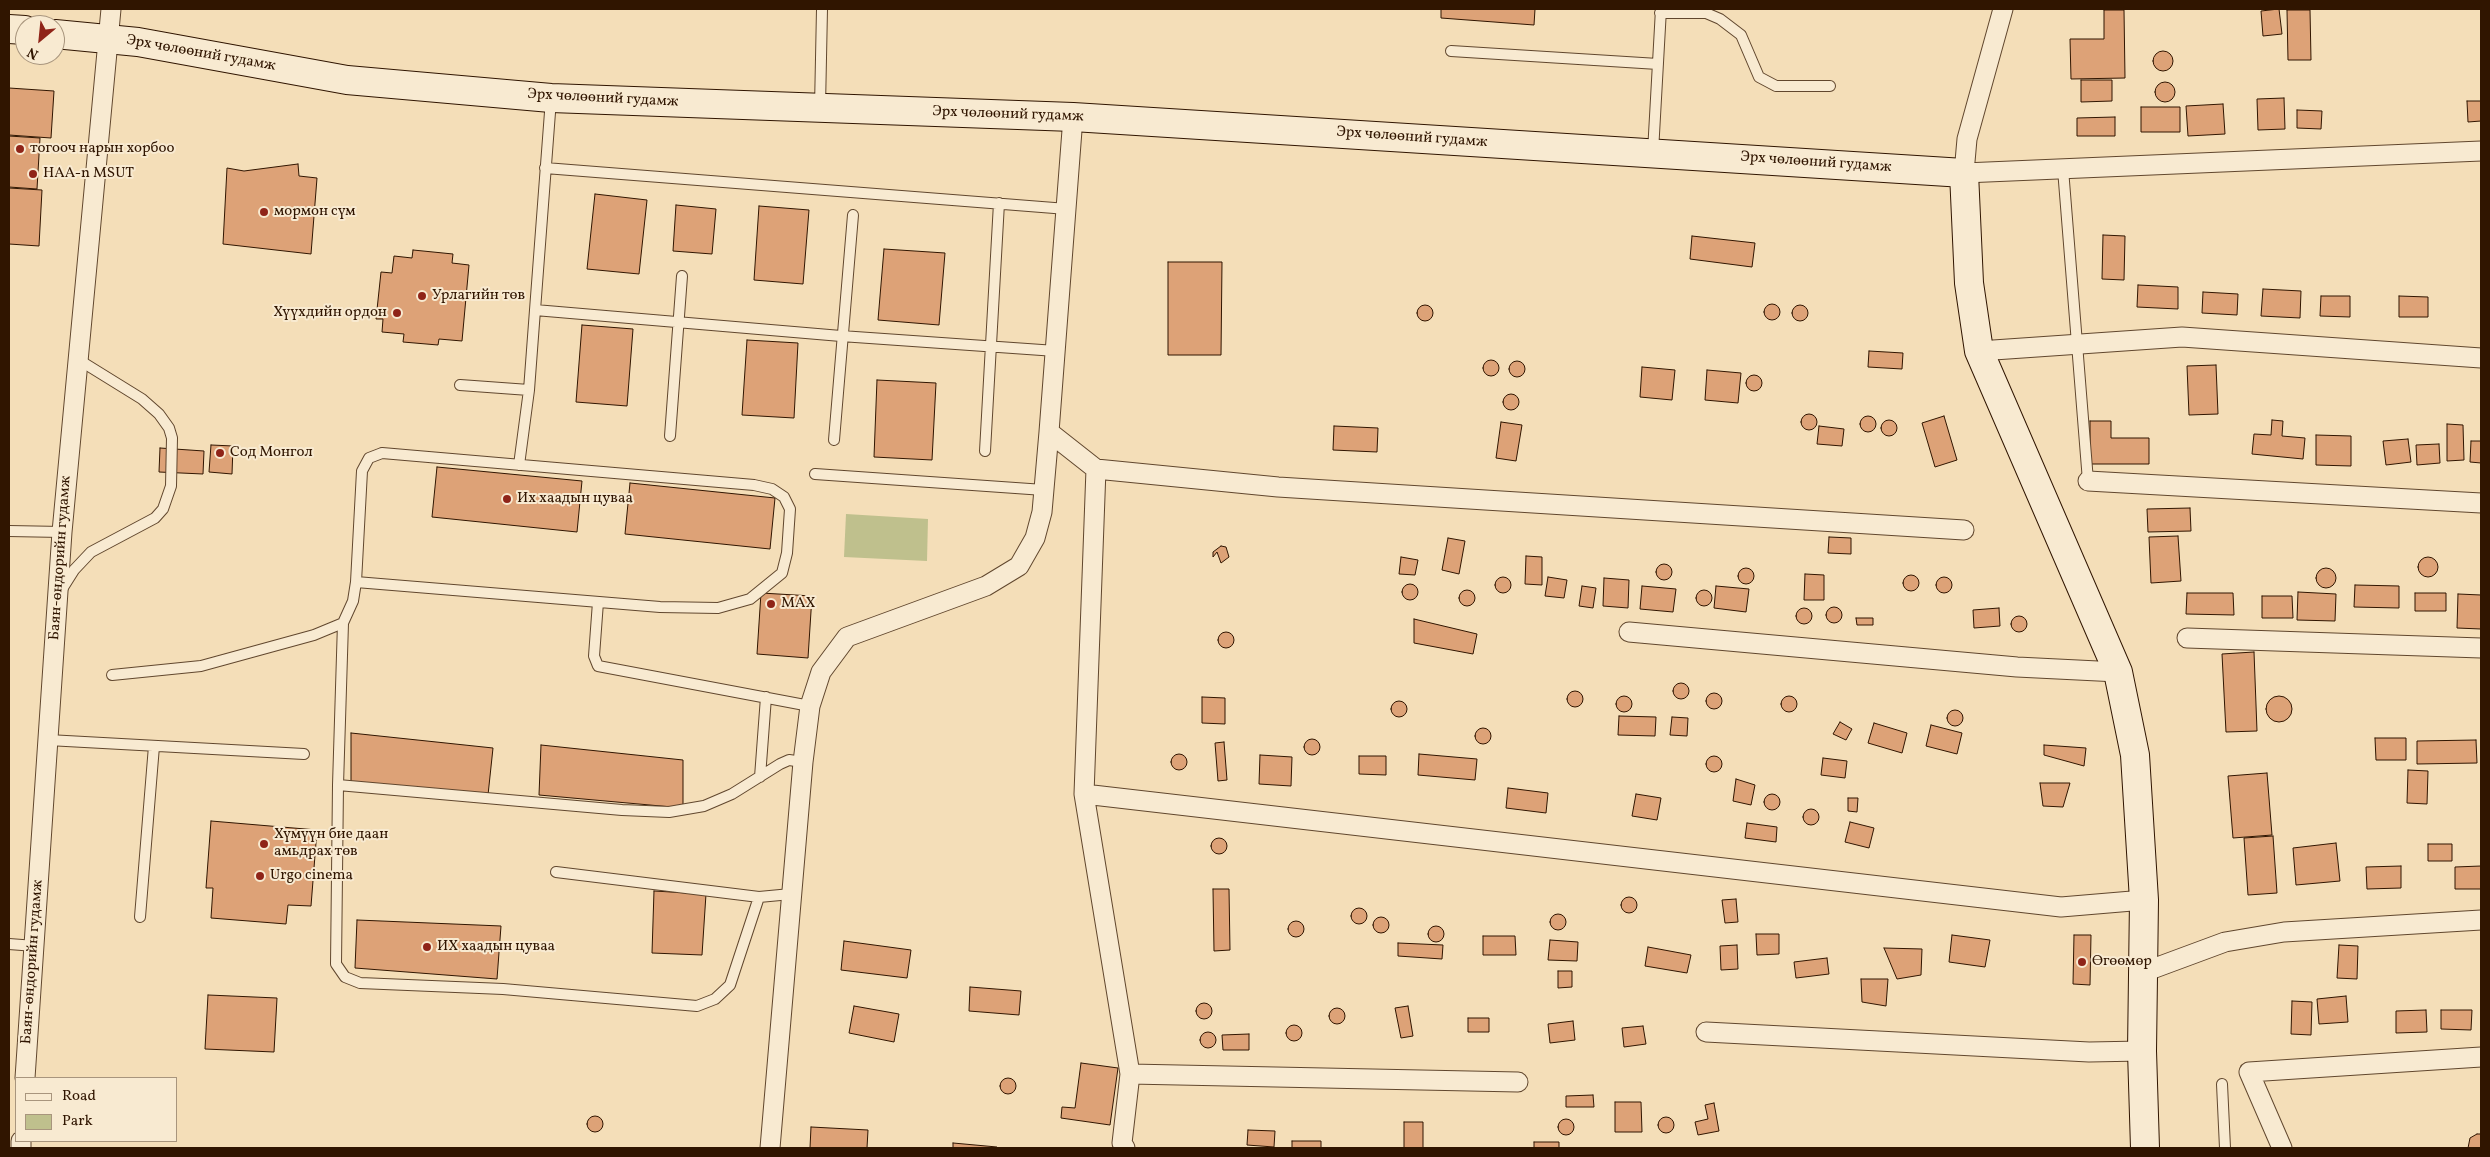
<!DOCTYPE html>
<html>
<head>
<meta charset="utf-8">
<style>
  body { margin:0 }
  #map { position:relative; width:2490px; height:1157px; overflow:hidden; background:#f4deb8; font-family:Vollkorn,serif }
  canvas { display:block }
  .frame { position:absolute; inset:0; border:10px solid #301500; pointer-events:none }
  .legend { position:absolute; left:15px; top:1077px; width:162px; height:65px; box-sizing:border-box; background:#f8ead1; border:1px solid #a8957d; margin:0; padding:6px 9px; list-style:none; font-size:15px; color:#301500 }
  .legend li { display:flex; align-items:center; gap:10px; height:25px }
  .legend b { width:25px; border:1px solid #a8957d }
  .north { position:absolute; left:15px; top:15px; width:50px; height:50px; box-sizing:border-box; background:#f8ead1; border:1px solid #a8957d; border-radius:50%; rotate:208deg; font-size:14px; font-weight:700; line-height:20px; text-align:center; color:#301500 }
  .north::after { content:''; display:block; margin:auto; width:18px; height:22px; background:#8f2418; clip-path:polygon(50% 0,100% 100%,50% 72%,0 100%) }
</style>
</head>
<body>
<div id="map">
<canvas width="2490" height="1157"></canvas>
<div class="frame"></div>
<ul class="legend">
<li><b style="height:6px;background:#f8ead1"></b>Road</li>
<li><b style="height:14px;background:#bfc08d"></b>Park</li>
</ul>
<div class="north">N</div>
</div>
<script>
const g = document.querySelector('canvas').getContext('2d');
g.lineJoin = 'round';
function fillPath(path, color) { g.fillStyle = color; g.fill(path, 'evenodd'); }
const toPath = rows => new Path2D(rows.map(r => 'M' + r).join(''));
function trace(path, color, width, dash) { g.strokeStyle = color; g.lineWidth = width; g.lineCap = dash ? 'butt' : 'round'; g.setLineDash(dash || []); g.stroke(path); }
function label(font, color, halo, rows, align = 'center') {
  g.font = font + ' Vollkorn,serif'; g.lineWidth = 4; g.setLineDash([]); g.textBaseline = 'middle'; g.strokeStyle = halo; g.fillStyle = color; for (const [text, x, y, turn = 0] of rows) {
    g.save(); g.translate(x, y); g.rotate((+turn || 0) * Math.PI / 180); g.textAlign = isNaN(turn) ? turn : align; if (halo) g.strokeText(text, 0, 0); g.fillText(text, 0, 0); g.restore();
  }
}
fillPath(toPath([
  [846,514,928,519,927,561,844,557]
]), '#bfc08d');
const building = toPath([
  [1441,9,1535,9,1534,25,1441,18,1441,9],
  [2279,9,2282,34,2263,36,2261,11,2279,9],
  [2104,10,2124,10,2125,78,2071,79,2070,39,2104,39,2104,10],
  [2287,10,2310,10,2311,60,2288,60,2287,10],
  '2153 61a10 10 0 1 1 20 0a10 10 0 1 1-20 0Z',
  [2081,80,2112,80,2112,101,2081,102,2081,80],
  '2155 92a10 10 0 1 1 20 0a10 10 0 1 1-20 0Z',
  [9,88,54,91,51,138,9,135,9,88],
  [2284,98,2285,129,2258,130,2257,99,2284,98],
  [2467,101,2481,101,2481,121,2468,122,2467,101],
  [2223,104,2225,134,2188,136,2186,106,2223,104],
  [2141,107,2180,107,2180,132,2141,132,2141,107],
  [2297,110,2322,111,2321,129,2297,128,2297,110],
  [2115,117,2115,136,2077,136,2077,118,2115,117],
  [9,136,40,138,37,189,9,187,9,136],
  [298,164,299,176,317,178,311,254,223,244,227,168,244,171,298,164],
  [9,188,42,190,39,246,9,244,9,188],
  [595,194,647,200,639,274,587,269,595,194],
  [676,205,716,209,712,254,673,251,676,205],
  [759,206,809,210,803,284,754,280,759,206],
  [2103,235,2125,236,2124,280,2102,279,2103,235],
  [1692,236,1755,243,1752,267,1690,259,1692,236],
  [884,249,945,253,939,325,878,320,884,249],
  [413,250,453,254,452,263,469,265,462,341,439,339,438,345,403,342,404,334,382,332,383,319,376,319,381,272,392,273,394,256,412,258,413,250],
  [1168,262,1222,262,1221,355,1168,355,1168,262],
  [2138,285,2178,287,2178,309,2137,307,2138,285],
  [2263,289,2301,291,2300,318,2261,316,2263,289],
  [2203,292,2238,294,2237,315,2202,313,2203,292],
  [2321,296,2350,296,2350,317,2320,316,2321,296],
  [2399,296,2428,297,2428,317,2399,317,2399,296],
  '1764 312a8 8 0 1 1 16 0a8 8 0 1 1-16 0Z',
  '1792 313a8 8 0 1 1 16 0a8 8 0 1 1-16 0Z',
  '1417 313a8 8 0 1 1 16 0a8 8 0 1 1-16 0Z',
  [582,325,633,329,627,406,576,402,582,325],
  [747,340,798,343,794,418,742,415,747,340],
  [1869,351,1903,353,1902,369,1868,367,1869,351],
  '1483 368a8 8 0 1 1 16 0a8 8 0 1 1-16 0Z',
  '1509 369a8 8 0 1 1 16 0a8 8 0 1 1-16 0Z',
  [2216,365,2218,414,2189,415,2187,366,2216,365],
  [1642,367,1675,370,1672,400,1640,397,1642,367],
  [1707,370,1741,373,1738,403,1705,400,1707,370],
  '1746 383a8 8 0 1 1 16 0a8 8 0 1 1-16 0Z',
  [877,380,936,383,932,460,874,457,877,380],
  '1503 402a8 8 0 1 1 16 0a8 8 0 1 1-16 0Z',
  '1801 422a8 8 0 1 1 16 0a8 8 0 1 1-16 0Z',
  [1944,416,1957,460,1935,467,1922,423,1944,416],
  '1860 424a8 8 0 1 1 16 0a8 8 0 1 1-16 0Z',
  [2272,420,2283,421,2282,436,2305,438,2303,459,2252,454,2254,434,2271,435,2272,420],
  '1881 428a8 8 0 1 1 16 0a8 8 0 1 1-16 0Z',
  [2090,421,2111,421,2111,438,2149,438,2149,464,2090,464,2090,421],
  [1501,422,1522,425,1516,461,1496,458,1501,422],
  [2447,424,2463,425,2464,460,2447,461,2447,424],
  [1334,426,1378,428,1377,452,1333,450,1334,426],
  [1819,426,1844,429,1842,446,1817,444,1819,426],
  [2316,435,2351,436,2351,466,2316,465,2316,435],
  [2408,439,2411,462,2386,465,2383,441,2408,439],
  [2471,441,2481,441,2481,463,2470,462,2471,441],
  [2439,444,2440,463,2417,465,2416,445,2439,444],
  [211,445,233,446,232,474,209,472,211,445],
  [160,448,204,451,203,474,159,472,160,448],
  [437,467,582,481,577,532,432,517,437,467],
  [630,483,775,498,770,549,625,534,630,483],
  [2190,508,2191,531,2148,532,2147,509,2190,508],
  [2178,536,2181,581,2151,583,2149,537,2178,536],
  [1829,537,1851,538,1851,554,1828,553,1829,537],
  [1448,538,1465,541,1459,574,1442,570,1448,538],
  [1221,546,1226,547,1229,557,1221,563,1217,552,1213,557,1213,552,1221,546],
  [1526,556,1542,557,1542,585,1525,584,1526,556],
  '2418 567a10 10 0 1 1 20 0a10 10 0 1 1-20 0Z',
  [1401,557,1418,560,1415,575,1399,574,1401,557],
  '1656 572a8 8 0 1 1 16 0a8 8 0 1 1-16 0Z',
  '2316 578a10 10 0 1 1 20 0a10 10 0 1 1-20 0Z',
  '1738 576a8 8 0 1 1 16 0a8 8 0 1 1-16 0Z',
  [1805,574,1824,575,1824,600,1804,600,1805,574],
  '1903 583a8 8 0 1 1 16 0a8 8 0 1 1-16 0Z',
  [1548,577,1567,580,1564,598,1545,596,1548,577],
  '1495 585a8 8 0 1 1 16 0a8 8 0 1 1-16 0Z',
  '1936 585a8 8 0 1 1 16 0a8 8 0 1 1-16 0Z',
  [1604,578,1629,580,1628,608,1603,606,1604,578],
  '1402 592a8 8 0 1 1 16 0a8 8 0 1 1-16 0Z',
  [2355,585,2399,586,2399,608,2354,607,2355,585],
  [1582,586,1596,588,1593,608,1579,606,1582,586],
  [1642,586,1676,589,1673,612,1640,609,1642,586],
  [1716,586,1749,589,1746,612,1714,608,1716,586],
  '1459 598a8 8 0 1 1 16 0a8 8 0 1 1-16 0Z',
  '1696 598a8 8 0 1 1 16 0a8 8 0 1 1-16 0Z',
  [2298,592,2336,594,2335,621,2297,620,2298,592],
  [761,593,812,596,808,658,757,654,761,593],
  [2187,593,2233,593,2234,615,2186,614,2187,593],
  [2415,593,2446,593,2446,611,2415,611,2415,593],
  [2458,594,2481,595,2481,629,2457,628,2458,594],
  [2262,596,2292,596,2293,618,2262,618,2262,596],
  '1826 615a8 8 0 1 1 16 0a8 8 0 1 1-16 0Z',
  [1999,608,2000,626,1974,628,1973,610,1999,608],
  '1796 616a8 8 0 1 1 16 0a8 8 0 1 1-16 0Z',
  '2011 624a8 8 0 1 1 16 0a8 8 0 1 1-16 0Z',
  [1856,618,1873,618,1873,625,1857,625,1856,618],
  [1414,619,1477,634,1473,654,1414,643,1414,619],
  '1218 640a8 8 0 1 1 16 0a8 8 0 1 1-16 0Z',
  [2254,652,2257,731,2226,732,2222,654,2254,652],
  '1673 691a8 8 0 1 1 16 0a8 8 0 1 1-16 0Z',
  '1567 699a8 8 0 1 1 16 0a8 8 0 1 1-16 0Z',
  '1706 701a8 8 0 1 1 16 0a8 8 0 1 1-16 0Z',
  '1616 704a8 8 0 1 1 16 0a8 8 0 1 1-16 0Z',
  '1781 704a8 8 0 1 1 16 0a8 8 0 1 1-16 0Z',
  '2266 709a13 13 0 1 1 26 0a13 13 0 1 1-26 0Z',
  [1202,697,1225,698,1225,724,1202,723,1202,697],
  '1391 709a8 8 0 1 1 16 0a8 8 0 1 1-16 0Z',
  '1947 718a8 8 0 1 1 16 0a8 8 0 1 1-16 0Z',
  [1619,716,1656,717,1655,736,1618,735,1619,716],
  [1672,717,1688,718,1687,736,1670,735,1672,717],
  [1840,722,1852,729,1846,740,1833,734,1840,722],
  [1874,723,1907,733,1902,753,1868,743,1874,723],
  [1931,725,1962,733,1957,754,1926,746,1931,725],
  '1475 736a8 8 0 1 1 16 0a8 8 0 1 1-16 0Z',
  [351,733,493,748,488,795,351,785,351,733],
  [2375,738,2406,738,2406,760,2376,760,2375,738],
  '1304 747a8 8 0 1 1 16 0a8 8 0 1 1-16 0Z',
  [2476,740,2477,763,2417,764,2417,741,2476,740],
  [1224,742,1227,780,1218,781,1215,743,1224,742],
  [541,745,683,760,683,808,539,795,541,745],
  [2044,745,2086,748,2084,766,2044,755,2044,745],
  [1419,754,1477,759,1475,780,1418,775,1419,754],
  '1171 762a8 8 0 1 1 16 0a8 8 0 1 1-16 0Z',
  [1260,755,1292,757,1291,786,1259,784,1260,755],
  [1359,756,1386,756,1386,775,1359,774,1359,756],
  '1706 764a8 8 0 1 1 16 0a8 8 0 1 1-16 0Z',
  [1823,758,1847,761,1845,778,1821,775,1823,758],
  [2408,770,2428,771,2427,804,2407,803,2408,770],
  [2267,773,2272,835,2233,838,2228,776,2267,773],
  [1736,779,1755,785,1751,805,1733,801,1736,779],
  [2040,783,2070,783,2063,807,2043,806,2040,783],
  [1508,788,1548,793,1546,813,1506,808,1508,788],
  [1636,794,1661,798,1657,820,1632,816,1636,794],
  '1764 802a8 8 0 1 1 16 0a8 8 0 1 1-16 0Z',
  [1848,798,1858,798,1857,812,1848,811,1848,798],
  '1803 817a8 8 0 1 1 16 0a8 8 0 1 1-16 0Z',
  [211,821,317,830,311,906,288,905,286,924,211,918,213,888,206,888,211,821],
  [1850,822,1874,828,1869,848,1845,842,1850,822],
  [1747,823,1777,827,1776,842,1745,838,1747,823],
  [2273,836,2277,893,2248,895,2244,838,2273,836],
  '1211 846a8 8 0 1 1 16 0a8 8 0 1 1-16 0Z',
  [2336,843,2340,881,2296,885,2293,848,2336,843],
  [2428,844,2452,844,2452,861,2428,861,2428,844],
  [2401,866,2401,888,2367,889,2366,867,2401,866],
  [2481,866,2481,889,2455,889,2455,867,2481,866],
  [1213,889,1229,889,1230,950,1214,951,1213,889],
  [654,891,706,894,702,955,652,953,654,891],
  '1621 905a8 8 0 1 1 16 0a8 8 0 1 1-16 0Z',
  [1736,899,1738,922,1725,923,1722,900,1736,899],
  '1351 916a8 8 0 1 1 16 0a8 8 0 1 1-16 0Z',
  '1550 922a8 8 0 1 1 16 0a8 8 0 1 1-16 0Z',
  '1373 925a8 8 0 1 1 16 0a8 8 0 1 1-16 0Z',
  [357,920,501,926,497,979,355,968,357,920],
  '1288 929a8 8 0 1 1 16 0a8 8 0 1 1-16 0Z',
  '1428 934a8 8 0 1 1 16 0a8 8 0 1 1-16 0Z',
  [1756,934,1779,934,1779,954,1757,955,1756,934],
  [1952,935,1990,940,1985,967,1949,962,1952,935],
  [2074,935,2091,935,2090,985,2073,984,2074,935],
  [1483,936,1515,936,1516,955,1483,955,1483,936],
  [1550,940,1578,942,1577,961,1548,960,1550,940],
  [844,941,911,950,907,978,841,970,844,941],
  [1398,943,1443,945,1442,959,1398,956,1398,943],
  [1737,945,1738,969,1721,970,1720,946,1737,945],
  [2339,945,2358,946,2357,979,2337,978,2339,945],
  [1648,947,1691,955,1687,973,1645,966,1648,947],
  [1884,948,1922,949,1921,975,1897,979,1884,948],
  [1827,958,1829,974,1796,978,1794,962,1827,958],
  [1558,971,1572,971,1572,987,1558,988,1558,971],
  [1861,979,1888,979,1886,1006,1862,1002,1861,979],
  [970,987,1021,991,1019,1015,969,1011,970,987],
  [208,995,277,998,274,1052,205,1049,208,995],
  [2346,996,2348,1022,2319,1024,2317,999,2346,996],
  [2292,1001,2312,1002,2311,1035,2291,1034,2292,1001],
  '1196 1011a8 8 0 1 1 16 0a8 8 0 1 1-16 0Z',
  [854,1006,899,1014,894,1042,849,1033,854,1006],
  [1408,1006,1413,1036,1401,1038,1395,1008,1408,1006],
  '1329 1016a8 8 0 1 1 16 0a8 8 0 1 1-16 0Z',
  [2426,1010,2427,1032,2396,1033,2396,1011,2426,1010],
  [2441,1010,2472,1010,2471,1030,2441,1029,2441,1010],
  [1468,1018,1489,1018,1489,1032,1468,1032,1468,1018],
  [1573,1021,1575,1040,1550,1043,1548,1024,1573,1021],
  '1286 1033a8 8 0 1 1 16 0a8 8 0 1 1-16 0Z',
  [1643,1026,1646,1044,1624,1047,1622,1028,1643,1026],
  '1200 1040a8 8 0 1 1 16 0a8 8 0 1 1-16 0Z',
  [1249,1034,1249,1050,1223,1050,1222,1035,1249,1034],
  [1081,1063,1118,1068,1110,1125,1061,1118,1062,1107,1075,1108,1081,1063],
  '1000 1086a8 8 0 1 1 16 0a8 8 0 1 1-16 0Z',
  [1593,1095,1594,1107,1566,1107,1566,1096,1593,1095],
  [1615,1102,1641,1102,1642,1132,1615,1132,1615,1102],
  [1714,1103,1719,1131,1698,1135,1695,1122,1708,1119,1705,1105,1714,1103],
  '587 1124a8 8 0 1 1 16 0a8 8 0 1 1-16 0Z',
  '1658 1125a8 8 0 1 1 16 0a8 8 0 1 1-16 0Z',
  '1558 1127a8 8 0 1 1 16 0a8 8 0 1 1-16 0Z',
  [1404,1122,1423,1122,1423,1148,1404,1148,1404,1122],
  [811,1127,868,1130,867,1148,810,1148,811,1127],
  [1248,1130,1275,1131,1274,1147,1247,1145,1248,1130],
  [2477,1134,2481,1134,2481,1148,2468,1148,2470,1138,2477,1134],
  [1292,1141,1321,1141,1321,1148,1292,1148,1292,1141],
  [1534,1142,1559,1142,1559,1148,1534,1148,1534,1142],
  [953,1143,997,1147,996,1148,953,1148,953,1143]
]);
fillPath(building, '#dda277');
trace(building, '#301500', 1);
const lane = toPath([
  [1660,13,1706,13,1720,19,1741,35,1759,77,1776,86,1830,86],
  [1451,51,1658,64],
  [551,99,535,310,841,336,1056,351],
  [820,107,822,9],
  [1653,152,1661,9],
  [545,168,1067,209],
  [2063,169,2088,481],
  [460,385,529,390],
  [670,436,682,276],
  [834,440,853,215],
  [985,451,999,203],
  [382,453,754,485,772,489,784,497,790,509,787,553,782,573,750,599,718,608,660,607,356,582,362,471,369,458,382,453],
  [519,465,529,390,535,310],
  [815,474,1044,490],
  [9,531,62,532],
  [62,589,74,570,91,552,155,518,163,509,171,486,172,438,169,428,159,414,142,399,79,360],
  [598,602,594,656,598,666,810,706],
  [343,623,338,785,622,810,669,812,704,806,732,794,780,764,789,760,803,762],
  [112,675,201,666,314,635,343,623,353,601,356,582],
  [48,740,304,754],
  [760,777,766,697],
  [338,785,336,964,345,977,360,983,503,989,697,1006,715,999,730,985,759,897,791,894],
  [556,872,759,897],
  [140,917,154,746],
  [9,944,35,946],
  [2222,1084,2225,1148]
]);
const street = toPath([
  [2003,9,1967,139,1964,173,2481,151],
  [1979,351,2182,337,2481,358],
  [1049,432,1096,469,1278,487,1964,530],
  [1096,469,1084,794,1130,1074,1122,1143,1125,1148],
  [2088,481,2481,503],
  [1629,632,2017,667,2118,672],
  [2187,638,2481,648],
  [1084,794,2061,907,2144,900],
  [2144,972,2225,942,2284,932,2481,920],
  [1706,1032,2089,1052,2142,1051],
  [1130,1074,1518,1082],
  [25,1078,62,532,111,9],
  [21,1148,21,1141],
  [770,1148,803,762,810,706,821,672,847,637,986,586,1019,566,1035,538,1042,512,1049,432,1073,117],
  [2282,1148,2249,1072,2481,1057]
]);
const secondary = toPath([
  [9,29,25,30],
  [55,34,138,42,347,80,551,98,1073,117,1964,173,1969,283,1979,351,2118,672,2135,755,2144,900,2142,1051,2145,1148]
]);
trace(lane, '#61472e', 12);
trace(street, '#61472e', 21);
trace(secondary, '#301500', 30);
trace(lane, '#f8ead1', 10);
trace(street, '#f8ead1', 19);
trace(secondary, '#f8ead1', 28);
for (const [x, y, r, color] of [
  [20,149,5,"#8f2418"],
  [33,174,5,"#8f2418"],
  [264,212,5,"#8f2418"],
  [422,296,5,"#8f2418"],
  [397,313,5,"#8f2418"],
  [220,453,5,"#8f2418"],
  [507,499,5,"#8f2418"],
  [771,604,5,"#8f2418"],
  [264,844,5,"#8f2418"],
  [260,876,5,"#8f2418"],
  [427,947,5,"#8f2418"],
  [2082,962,5,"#8f2418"]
]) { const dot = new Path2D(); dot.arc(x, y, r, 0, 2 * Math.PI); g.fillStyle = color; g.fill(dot); trace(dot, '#f8ead1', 2); }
label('15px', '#301500', '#f8ead1', [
  ["Эрх чөлөөний гудамж",201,54,10],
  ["Эрх чөлөөний гудамж",603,99,3],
  ["Эрх чөлөөний гудамж",1008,115,2],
  ["Эрх чөлөөний гудамж",1412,138,4],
  ["Эрх чөлөөний гудамж",1816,163,4],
  ["Баян-өндорийн гудамж",61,558,-86],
  ["Баян-өндорийн гудамж",33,962,-86]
]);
label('15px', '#301500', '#f8ead1', [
  ["тогооч нарын хорбоо",30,149],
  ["HAA-n MSUT",43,174],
  ["мормон сүм",274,212],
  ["Урлагийн төв",432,296],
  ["Хүүхдийн ордон",387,313,"right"],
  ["Сод Монгол",230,453],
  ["Их хаадын цуваа",517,499],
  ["МАХ",781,604],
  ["Хүмүүн бие даан",274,835],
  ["амьдрах төв",274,852],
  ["Urgo cinema",270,876],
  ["ИХ хаадын цуваа",437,947],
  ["Өгөөмөр",2092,962]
], 'left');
</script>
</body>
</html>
